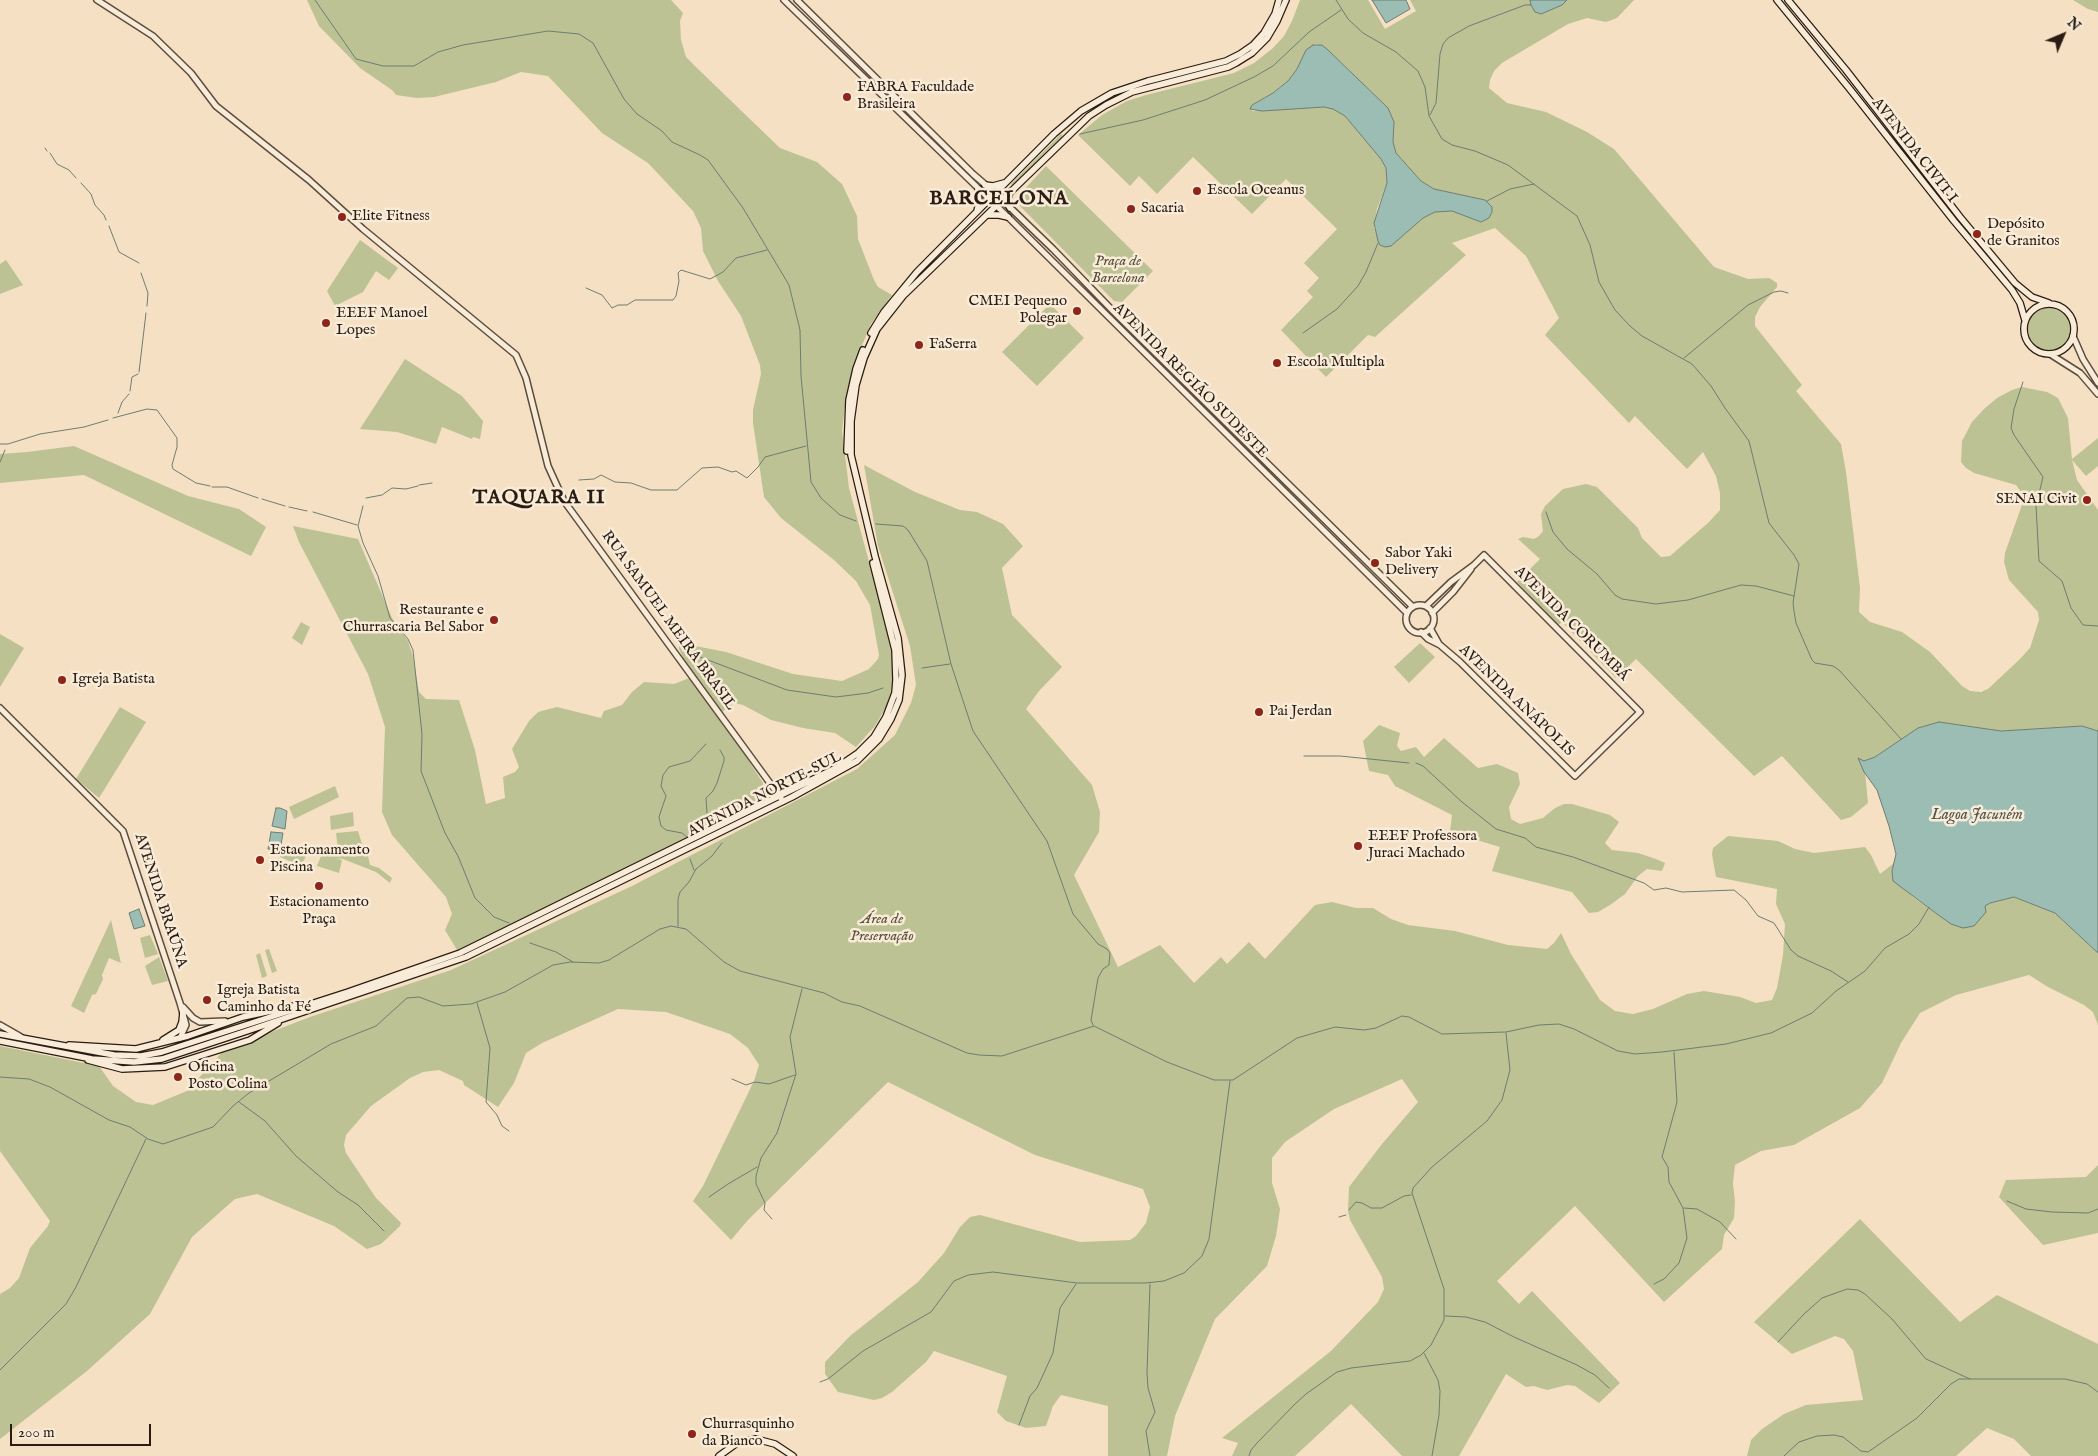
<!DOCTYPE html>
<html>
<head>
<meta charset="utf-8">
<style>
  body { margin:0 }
  #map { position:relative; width:2098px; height:1456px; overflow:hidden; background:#f5e0c3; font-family:"IM FELL English",serif }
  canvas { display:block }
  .north { position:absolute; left:2038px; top:10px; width:50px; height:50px; -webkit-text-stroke:4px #f8ebd8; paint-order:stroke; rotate:45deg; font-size:14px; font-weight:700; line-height:20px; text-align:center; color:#2a1c13 }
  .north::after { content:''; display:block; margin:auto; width:18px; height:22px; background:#2a1c13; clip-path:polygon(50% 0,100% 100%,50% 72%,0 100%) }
  .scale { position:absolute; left:10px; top:1424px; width:141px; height:22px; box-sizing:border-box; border:2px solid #2a1c13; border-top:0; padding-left:6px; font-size:15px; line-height:18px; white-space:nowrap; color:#2a1c13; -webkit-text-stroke:4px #f8ebd8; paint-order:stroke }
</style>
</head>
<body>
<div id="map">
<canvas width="2098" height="1456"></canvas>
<div class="north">N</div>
<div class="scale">200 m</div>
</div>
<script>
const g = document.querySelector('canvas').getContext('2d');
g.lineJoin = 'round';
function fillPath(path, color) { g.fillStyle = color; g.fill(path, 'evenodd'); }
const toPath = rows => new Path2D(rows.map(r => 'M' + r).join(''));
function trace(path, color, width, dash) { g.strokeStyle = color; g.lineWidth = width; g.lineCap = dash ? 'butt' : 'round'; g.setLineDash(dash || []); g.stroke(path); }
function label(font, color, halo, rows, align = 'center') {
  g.font = font + ' "IM FELL English",serif'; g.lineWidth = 5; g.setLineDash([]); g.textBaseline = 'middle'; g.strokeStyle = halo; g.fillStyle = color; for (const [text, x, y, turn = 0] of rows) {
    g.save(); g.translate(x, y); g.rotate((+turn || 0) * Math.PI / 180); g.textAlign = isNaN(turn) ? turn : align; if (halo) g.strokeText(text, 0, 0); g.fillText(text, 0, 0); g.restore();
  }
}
fillPath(toPath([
  [307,0,671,0,683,13,680,21,681,40,686,57,699,70,780,148,817,162,842,184,857,216,858,239,874,280,878,287,892,295,871,324,857,357,847,390,842,431,849,488,881,606,892,656,892,689,886,707,875,726,856,747,835,733,803,728,771,720,743,705,734,703,719,714,763,783,763,792,755,805,477,942,457,950,445,930,452,914,446,897,392,835,382,812,385,727,368,674,299,542,293,526,358,539,392,618,408,641,413,656,419,692,426,699,459,700,475,750,486,804,505,798,503,777,515,772,519,767,512,749,529,721,538,712,557,707,601,718,604,711,622,705,632,692,644,682,674,684,692,677,679,649,679,646,685,644,726,652,793,674,842,681,869,669,878,659,879,655,870,605,856,581,834,560,781,518,764,497,753,423,753,410,761,374,760,365,741,316,718,281,703,251,701,228,693,211,648,163,602,133,548,76,521,72,496,82,434,97,417,98,396,95,392,90,360,68,319,26],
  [1300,0,1368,0,1385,29,1416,11,1410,0,1530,0,1531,5,1541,14,1561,5,1567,0,1634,0,1617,18,1606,22,1587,18,1568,24,1512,57,1502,63,1494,71,1490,80,1489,88,1507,103,1546,112,1587,132,1614,149,1714,267,1748,279,1769,278,1777,283,1777,287,1760,307,1755,317,1755,326,1802,385,1796,391,1841,444,1846,472,1860,588,1859,612,1870,622,1902,632,1930,652,1962,686,1970,691,1981,692,1988,689,2020,659,2030,648,2039,620,2038,612,2009,580,2004,562,2005,553,2023,502,2022,493,2016,485,1974,473,1966,468,1961,462,1962,441,1972,422,1984,409,1997,398,2012,390,2022,387,2047,392,2058,398,2068,418,2072,459,2098,438,2098,466,2086,476,2072,460,2077,480,2098,510,2098,731,2082,726,2001,731,1939,722,1918,728,1875,757,1864,761,1868,803,1851,817,1841,820,1782,756,1754,776,1636,659,1616,678,1562,622,1558,625,1517,582,1540,559,1518,539,1523,537,1534,539,1539,536,1543,531,1541,514,1545,506,1563,489,1586,484,1597,487,1638,528,1642,538,1661,557,1670,556,1709,522,1720,510,1720,493,1716,476,1703,452,1687,469,1635,416,1629,423,1545,335,1559,318,1526,256,1495,228,1452,243,1466,255,1375,337,1368,335,1326,377,1281,330,1313,297,1307,291,1319,278,1304,263,1337,229,1286,179,1252,214,1193,157,1157,194,1139,176,1130,186,1078,135,1102,115,1127,101,1146,95,1234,73,1254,63,1273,48,1284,36,1292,21],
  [1316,44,1328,50,1388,108,1394,122,1393,142,1396,153,1421,181,1434,189,1485,200,1492,212,1489,218,1481,222,1452,211,1435,212,1423,218,1395,241,1380,245,1374,227,1377,209,1387,183,1386,168,1381,159,1345,116,1333,109,1324,107,1252,111,1251,105,1273,93,1288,81,1297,69,1306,50],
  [2073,0,2098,0,2098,12,2088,9],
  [1061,134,1063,136,1013,186,1011,184],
  [1046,166,1153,271,1122,302,1114,301,1020,206,1019,199,1021,193],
  [360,240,398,268,389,280,376,271,363,292,335,306,327,291],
  [6,260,23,285,0,294,0,264],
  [1050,304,1084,338,1037,386,1002,352],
  '2028 329a21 21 0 1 1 42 0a21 21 0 1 1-42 0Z',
  [405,359,462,396,483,421,480,439,473,437,472,439,442,427,436,444,397,432,360,429],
  [74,446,188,496,239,509,266,527,251,556,84,475,0,483,0,454,27,452],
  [864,465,915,492,960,510,977,512,1003,524,1023,546,1002,568,1012,615,1062,667,1039,691,1026,709,1092,785,1100,812,1099,832,1074,875,1118,967,1160,945,1194,983,1221,957,1227,964,1249,942,1265,959,1315,905,1332,902,1356,908,1373,908,1391,919,1408,925,1455,931,1508,945,1547,949,1554,943,1561,933,1571,954,1600,1000,1615,1011,1633,1014,1653,1009,1687,994,1704,991,1740,997,1756,1003,1772,1000,1777,988,1783,955,1785,924,1776,904,1777,889,1716,877,1712,854,1713,848,1728,836,1778,841,1795,849,1814,853,1865,847,1871,855,1880,874,1894,863,1892,871,1913,897,1951,924,1990,903,2014,897,2055,913,2098,953,2098,1025,2093,1012,2084,1005,2048,987,2029,975,1956,995,1920,1013,1901,1043,1882,1083,1860,1108,1794,1145,1761,1151,1735,1165,1733,1183,1735,1202,1734,1218,1724,1235,1722,1249,1664,1302,1575,1206,1497,1281,1519,1304,1532,1291,1620,1383,1599,1403,1575,1386,1567,1385,1547,1390,1534,1386,1526,1387,1506,1374,1459,1456,1402,1456,1351,1404,1295,1456,1232,1456,1238,1443,1222,1438,1331,1351,1378,1302,1384,1289,1382,1277,1350,1220,1348,1211,1349,1187,1382,1144,1418,1102,1402,1079,1334,1109,1285,1142,1272,1158,1272,1183,1280,1209,1276,1236,1267,1266,1215,1319,1175,1416,1167,1456,1108,1456,1108,1406,1061,1395,1053,1406,1046,1426,1026,1428,1006,1421,997,1412,1007,1376,934,1351,926,1362,892,1392,882,1398,874,1400,838,1392,825,1374,825,1362,850,1336,918,1282,944,1253,960,1227,970,1217,980,1215,1080,1242,1130,1240,1136,1236,1146,1223,1150,1207,1143,1189,1035,1155,888,1082,748,1220,731,1240,693,1201,703,1186,754,1081,759,1065,748,1048,730,1034,666,1012,618,1009,542,1043,526,1053,514,1083,498,1107,464,1085,463,1081,439,1070,423,1072,410,1078,371,1106,346,1135,344,1145,346,1153,376,1198,401,1223,400,1226,381,1244,367,1249,334,1226,257,1194,235,1199,192,1237,150,1314,87,1371,0,1439,0,1294,10,1288,19,1278,30,1248,48,1226,50,1221,0,1151,0,1046,99,1066,113,1086,136,1102,153,1105,187,1091,224,1050,310,1017,451,970,632,886,857,769,895,735,911,703,916,685,910,646,878,546],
  [301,622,310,627,302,645,292,638],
  [0,634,24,648,0,687],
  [1420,643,1435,657,1409,683,1394,667],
  [120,707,146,722,99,798,76,779],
  [1379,725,1400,733,1397,746,1401,751,1416,747,1424,757,1444,738,1478,768,1497,764,1518,773,1520,784,1509,807,1511,819,1520,824,1543,818,1555,808,1564,804,1572,804,1610,815,1619,822,1605,843,1612,850,1638,853,1656,859,1665,863,1662,871,1647,869,1638,876,1625,894,1610,905,1598,912,1589,913,1572,892,1492,871,1500,847,1450,832,1452,815,1395,786,1388,775,1369,771,1363,741],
  [335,786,339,797,294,819,289,807],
  [353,812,354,826,331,830,330,816],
  [358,831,362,844,338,849,336,833],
  [287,844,307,854,301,866,280,857],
  [360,846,368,856,370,865,379,868,392,878,390,883,376,872,343,859,336,858,342,860,339,873,317,866,321,856,334,849],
  [111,920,121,963,109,958,102,975,103,979,96,994,92,995,84,1013,71,1006],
  [150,935,158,954,145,958,140,938],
  [269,949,277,971,272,973,265,950],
  [260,953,267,976,262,978,256,955],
  [159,957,168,981,152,985,145,966],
  [2098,1165,2098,1233,2043,1245,1999,1197,2006,1180,2086,1177],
  [1860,1219,1960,1322,1997,1295,2098,1344,2098,1456,2031,1456,2014,1439,1987,1428,1956,1456,1747,1456,1751,1440,1762,1429,1784,1414,1806,1405,1863,1400,1853,1351,1844,1339,1835,1336,1792,1354,1754,1322]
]), '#bcc293');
const water = toPath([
  [1372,0,1406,0,1410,9,1386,23,1372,0],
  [1530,0,1567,0,1562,5,1541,14,1535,12,1531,5,1530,0],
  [1313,45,1322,45,1328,50,1388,108,1394,122,1393,142,1396,153,1421,181,1434,189,1485,200,1492,207,1492,212,1489,218,1481,222,1452,211,1435,212,1423,218,1391,246,1385,247,1380,245,1378,241,1374,223,1387,183,1386,168,1381,159,1345,116,1333,109,1324,107,1262,111,1250,109,1252,105,1273,93,1288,81,1297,69,1306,50,1313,45],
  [1939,722,2001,731,2082,726,2098,731,2098,953,2055,913,2014,897,1990,903,1985,906,1986,912,1974,926,1963,928,1951,924,1937,914,1893,881,1892,871,1896,854,1889,826,1877,790,1864,772,1858,758,1864,761,1875,757,1918,728,1939,722],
  [276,808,280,808,287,811,285,829,272,826,276,808],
  [271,832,283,833,280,850,268,849,271,832],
  [139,909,145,926,134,929,129,913,139,909]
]);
fillPath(water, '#9cbdb3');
trace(water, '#6e7d73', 1);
trace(toPath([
  [315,0,356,59,383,66,414,66,438,52,463,45,548,31,579,34,593,43,624,99,637,114,662,131,672,142,700,155,708,160,743,208,789,285,800,330,801,376,811,482,821,498,840,515,856,521],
  [1336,0,1348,19,1363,33,1396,52,1418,71,1425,87,1429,116,1442,139,1452,145,1475,151,1508,165,1577,216,1590,245,1599,282,1615,310,1630,326,1642,336,1692,364,1711,386,1725,408,1749,441,1769,523,1794,555,1799,564,1793,603,1794,611,1796,623,1812,660,1815,663,1833,666,1839,670,1901,739],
  [1430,115,1436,103,1440,54,1443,44,1448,38,1469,26,1525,5,1531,5],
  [1080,134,1143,120,1205,100,1254,77,1273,66,1309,32,1341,10],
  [45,148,47,151],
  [50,153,57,164,69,170,76,178],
  [81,183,91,194,95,205,104,215,106,220],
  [1487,201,1510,189,1534,184],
  [109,226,119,252,139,263],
  [141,273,148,293,147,306],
  [586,288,602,295,612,308,618,305,627,305,635,300,673,300,676,296,679,281,678,273,681,270,710,279,723,272,736,258,767,250],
  [1303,333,1337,309,1358,286,1366,272,1378,243],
  [1684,358,1748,305,1774,292,1781,291,1788,293],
  [139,372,146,313],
  [2023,382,2014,409,2011,428,2014,435,2043,477,2036,506,2039,561,2062,581,2071,608,2083,625,2098,626],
  [130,391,132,377,138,374],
  [118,413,122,402,129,394],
  [113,418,147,409,157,410,177,438,177,447,172,465,173,469,196,483,210,486],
  [0,444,8,444,40,434,84,427,108,420],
  [0,462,5,450],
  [579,480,594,479,601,475,615,482,631,483,651,490,677,490,702,468,718,467,732,472,736,471,747,478,758,467,765,457,806,446],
  [419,485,432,483],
  [212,487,227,487,258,498],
  [366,498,382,495,392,488,406,489,418,486],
  [262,499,285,506],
  [363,506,358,526,363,543,378,576,390,618,408,639,413,650,422,734,421,771,445,833,458,856,475,898,494,917,509,923],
  [289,507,307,511],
  [313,512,357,525],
  [1546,512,1553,532,1567,549,1597,574,1615,595,1622,599,1656,604,1688,600,1741,585,1756,586,1794,596],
  [876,524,903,526,908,530,927,561,951,664,973,731,1047,841,1073,914,1098,944,1107,949,1110,953,1109,965,1103,969,1098,978,1091,1020,1093,1025],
  [687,652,787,690,836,697,868,693,883,688],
  [922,668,950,664],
  [1304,756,1340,756,1409,763],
  [1416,763,1423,766,1462,802,1496,829,1525,838,1536,847,1573,857,1644,883,1654,890,1666,888,1682,892,1734,890,1746,900,1758,916,1774,923,1791,950,1798,956,1831,971,1848,982],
  [707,813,706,798,713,791,717,783,724,761,724,757,720,750],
  [687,837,682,833,666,830,661,826,659,817,666,796,661,786,663,775,669,767,690,761,706,744],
  [690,859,694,870],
  [678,926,678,899,680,892,689,882,696,869,712,856,722,843],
  [530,943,556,952,573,962],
  [477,1003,490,1048,486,1102,497,1115,502,1126,509,1131],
  [0,1077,29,1079,50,1087,109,1120,130,1127,148,1139,163,1144,213,1127,233,1106,249,1093,331,1044,376,1026,407,998,419,997,443,1006,471,1004,505,992,553,965,570,962,599,963,609,960,660,929,671,926,686,929,724,962,740,971,824,993,842,1002,860,1006,967,1053,979,1055,1002,1056,1094,1026,1167,1062,1214,1080,1233,1080,1297,1038,1335,1027,1364,1030,1376,1028,1402,1016,1409,1017,1442,1034,1506,1032,1539,1025,1559,1024,1574,1029,1618,1051,1635,1054,1662,1052,1726,1044,1771,1033,1812,1013,1836,991,1865,971,1885,948,1909,934,1919,924,1929,907],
  [732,1079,746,1085,755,1082,769,1084,795,1075],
  [239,1102,265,1121,296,1156,338,1192,358,1205,384,1231],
  [709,1197,728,1184,757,1167],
  [2007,1201,2026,1209,2052,1212,2088,1213,2098,1209],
  [1684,1208,1697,1209,1720,1222,1736,1239],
  [1349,1210,1356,1202,1362,1203,1371,1208,1382,1208,1404,1196,1411,1195],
  [1339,1217,1346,1215],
  [772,1219,764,1210,765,1203,756,1184,756,1176,761,1158,777,1133,796,1074,790,1037,802,989],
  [1654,1284,1664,1279,1679,1263,1687,1238,1683,1208,1669,1182,1668,1167,1662,1157,1677,1102,1674,1052],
  [1445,1316,1466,1317,1485,1322,1514,1337,1577,1365,1595,1375,1609,1388],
  [1778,1342,1804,1314,1822,1298,1847,1289,1858,1290,1865,1294,1892,1319,1926,1359,1970,1379],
  [1424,1353,1438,1380,1440,1391,1439,1415,1432,1456],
  [0,1370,66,1304,76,1287,146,1139],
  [820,1382,828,1379,863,1351,931,1312,954,1281,968,1275,993,1272,1077,1283,1145,1283,1164,1281,1184,1273,1202,1256,1209,1239,1230,1081],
  [1019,1425,1030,1396,1037,1388,1053,1353,1060,1308,1076,1284],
  [1150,1456,1146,1431,1155,1412,1148,1388,1147,1373,1150,1284],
  [1249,1456,1251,1450,1257,1443,1295,1404,1306,1394,1337,1372,1351,1368,1410,1361,1421,1355,1431,1345,1444,1320,1444,1289,1412,1193,1413,1188,1432,1167,1487,1121,1502,1100,1510,1070,1506,1033],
  [1784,1456,1799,1442,1817,1436,1834,1435,1843,1437,1861,1451,1868,1452,1917,1418,1951,1384,1959,1379,2065,1379,2087,1384,2098,1392]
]), '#6e7d73', 1);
const tertiary = toPath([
  [97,0,153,36,191,73,216,106,309,180,363,229,516,355,526,378,548,466,564,501,783,801],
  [784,0,1010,219,1407,613],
  [797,0,973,174,995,193,1053,249,1114,312,1413,607],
  [2073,336,2083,359,2098,383],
  [2050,354,2080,373,2098,394],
  '1406 619a14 14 0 1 1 28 0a14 14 0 1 1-28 0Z',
  [1432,613,1453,592,1471,569],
  [1430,628,1439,644],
  [1421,632,1428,639,1440,645,1460,662,1575,776,1640,712,1484,555,1474,565,1451,582,1426,606],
  [0,708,123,831,180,1003,186,1025,180,1038],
  [183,1007,193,1018,200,1022,225,1021],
  [0,1025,21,1037]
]);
const secondary = toPath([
  [1777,0,1849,88,1954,221,2012,290,2020,303,2025,320],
  [1788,0,1846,70,1960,217,2015,283,2032,297,2049,303],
  [985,185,993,186,1004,183],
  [1009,196,1007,200,1010,208],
  [977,211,979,203,978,189],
  [987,215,999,215,1008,217],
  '2024 329a25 25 0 1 1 50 0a25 25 0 1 1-50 0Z',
  [871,333,884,312,917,272,1054,134,1081,111,1112,93,1148,81,1226,61,1240,54,1253,45,1264,33,1275,14,1279,0],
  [847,451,849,400,856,369,863,350],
  [0,1034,114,1055,141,1056,162,1052,348,992,460,953,836,768,858,753,874,737,886,717,895,693,896,680,895,650,873,563],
  [163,1040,179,1030,182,1022,183,1012],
  [0,1041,92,1059,134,1062,162,1059,247,1031,466,957,792,797,857,761,879,739,891,719,899,700,902,675,898,638,875,556,851,455,851,421,856,385,864,358,877,329,903,296,1089,116,1106,105,1132,92,1228,67,1236,63,1252,53,1267,38,1277,21,1286,0],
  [69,1045,136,1049,188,1036,243,1017,294,1006],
  [88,1060,122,1069,165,1067,250,1040,278,1023],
  [719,1456,737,1443,756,1439,775,1444,793,1456]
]);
trace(tertiary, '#5d4d3f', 8);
trace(secondary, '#2a1c13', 8);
trace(tertiary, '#f8ebd8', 5);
trace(secondary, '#f8ebd8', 5.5);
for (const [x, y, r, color] of [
  [847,97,5,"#8f2418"],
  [1197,191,5,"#8f2418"],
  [1131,209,5,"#8f2418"],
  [342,217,5,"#8f2418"],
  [1977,234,5,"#8f2418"],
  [1077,311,5,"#8f2418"],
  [326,323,5,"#8f2418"],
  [919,345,5,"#8f2418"],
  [1277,363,5,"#8f2418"],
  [2087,500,5,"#8f2418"],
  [1375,563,5,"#8f2418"],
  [494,620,5,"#8f2418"],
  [62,680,5,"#8f2418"],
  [1259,712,5,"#8f2418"],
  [1358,846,5,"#8f2418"],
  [260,860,5,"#8f2418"],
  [319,886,5,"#8f2418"],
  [207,1000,5,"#8f2418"],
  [178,1077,5,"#8f2418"],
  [692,1434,5,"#8f2418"]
]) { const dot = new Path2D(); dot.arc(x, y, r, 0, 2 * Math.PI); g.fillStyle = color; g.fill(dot); trace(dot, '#f8ebd8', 2); }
label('15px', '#2a1c13', '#f8ebd8', [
  ["FABRA Faculdade",857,88],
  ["Brasileira",857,105],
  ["Escola Oceanus",1207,191],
  ["Sacaria",1141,209],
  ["Elite Fitness",352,217],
  ["Depósito",1987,225],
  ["de Granitos",1987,242],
  ["CMEI Pequeno",1067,302,"right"],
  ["Polegar",1067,319,"right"],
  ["EEEF Manoel",336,314],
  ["Lopes",336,331],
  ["FaSerra",929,345],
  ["Escola Multipla",1287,363],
  ["SENAI Civit",2077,500,"right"],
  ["Sabor Yaki",1385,554],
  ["Delivery",1385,571],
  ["Restaurante e",484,611,"right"],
  ["Churrascaria Bel Sabor",484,628,"right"],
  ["Igreja Batista",72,680],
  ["Pai Jerdan",1269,712],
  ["EEEF Professora",1368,837],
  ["Juraci Machado",1368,854],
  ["Estacionamento",270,851],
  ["Piscina",270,868],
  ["Estacionamento",319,903,"center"],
  ["Praça",319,920,"center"],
  ["Igreja Batista",217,991],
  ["Caminho da Fé",217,1008],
  ["Oficina",188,1068],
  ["Posto Colina",188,1085],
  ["Churrasquinho",702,1425],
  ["da Bianco",702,1442]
], 'left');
label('15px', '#2a1c13', '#f8ebd8', [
  ["AVENIDA CIVIT I",1914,151,52],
  ["AVENIDA REGIÃO SUDESTE",1190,381,45],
  ["RUA SAMUEL MEIRA BRASIL",668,621,54],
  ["AVENIDA CORUMBÁ",1571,624,45],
  ["AVENIDA ANÁPOLIS",1516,701,44],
  ["AVENIDA NORTE-SUL",765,795,-27],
  ["AVENIDA BRAÚNA",160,901,72]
]);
label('italic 15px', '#564e39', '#f8ebd8', [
  ["Praça de",1118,262],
  ["Barcelona",1118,279],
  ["Área de",882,920],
  ["Preservação",882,937]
]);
label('italic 16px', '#52544b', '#f8ebd8', [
  ["Lagoa Jacuném",1977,816]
]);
g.letterSpacing = '1px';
label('bold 20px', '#2a1c13', '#f8ebd8', [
  ["BARCELONA",999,200],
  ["TAQUARA II",539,499]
]);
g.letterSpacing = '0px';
</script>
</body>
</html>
